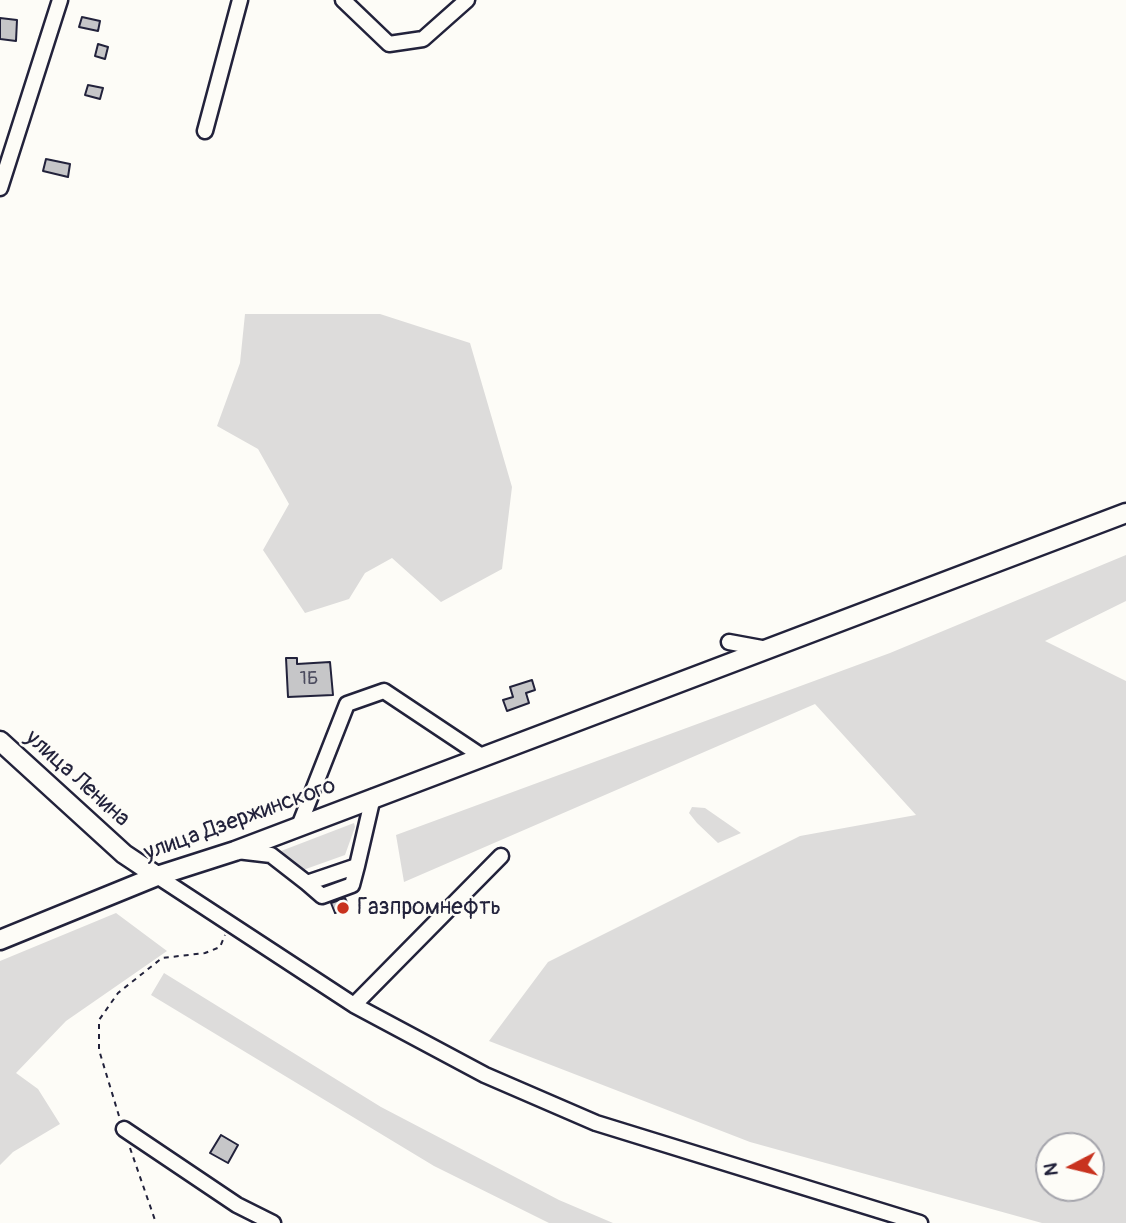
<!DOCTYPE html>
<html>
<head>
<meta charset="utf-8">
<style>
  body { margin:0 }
  #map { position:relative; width:1126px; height:1223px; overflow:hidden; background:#fdfcf7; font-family:Pangolin,sans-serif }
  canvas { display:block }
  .north { position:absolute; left:1035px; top:1132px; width:70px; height:70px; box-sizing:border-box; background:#fdfcf7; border:2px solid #a5a5ac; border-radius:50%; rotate:263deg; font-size:19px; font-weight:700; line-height:28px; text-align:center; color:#22223b }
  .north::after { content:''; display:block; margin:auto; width:24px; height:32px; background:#c8321e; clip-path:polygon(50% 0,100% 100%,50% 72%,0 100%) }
</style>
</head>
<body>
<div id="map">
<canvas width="1126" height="1223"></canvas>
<div class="north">N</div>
</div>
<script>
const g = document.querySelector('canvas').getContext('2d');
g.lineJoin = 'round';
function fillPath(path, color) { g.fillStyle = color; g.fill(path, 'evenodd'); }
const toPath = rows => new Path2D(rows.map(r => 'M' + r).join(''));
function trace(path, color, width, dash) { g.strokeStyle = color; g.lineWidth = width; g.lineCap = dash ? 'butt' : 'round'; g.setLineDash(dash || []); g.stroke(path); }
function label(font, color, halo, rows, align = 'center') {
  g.font = font + ' Pangolin,sans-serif'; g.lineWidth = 5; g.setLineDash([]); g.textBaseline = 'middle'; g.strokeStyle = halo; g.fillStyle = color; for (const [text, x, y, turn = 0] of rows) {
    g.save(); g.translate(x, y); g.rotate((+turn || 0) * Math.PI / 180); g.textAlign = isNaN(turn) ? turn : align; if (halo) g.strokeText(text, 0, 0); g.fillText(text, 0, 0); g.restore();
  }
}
fillPath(toPath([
  [245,314,380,314,470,343,512,487,502,569,441,602,392,558,365,573,349,599,305,613,263,550,289,504,258,449,217,426,240,363],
  [1126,555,1126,601,1045,641,1126,681,1126,1223,1042,1223,750,1142,489,1041,548,962,800,836,916,815,815,704,404,882,396,835,890,653],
  [1049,1146,1091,1146,1091,1188,1049,1188],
  [692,807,705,808,741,833,718,843,697,823,689,813],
  [354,823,355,827,345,855,303,870,284,859,281,851],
  [116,913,167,951,66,1021,16,1073,38,1089,60,1124,13,1152,0,1165,0,961],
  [164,973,381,1107,559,1200,613,1223,549,1223,434,1166,151,995]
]), '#dddcdb');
const building = toPath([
  [82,17,100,21,98,31,79,27,82,17],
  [0,18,17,20,16,41,0,39,0,18],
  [98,44,108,47,105,59,95,56,98,44],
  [88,85,103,88,100,99,85,95,88,85],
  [46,159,70,164,68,177,43,171,46,159],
  [286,658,297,658,297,664,330,662,333,695,288,697,286,658],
  [532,680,535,690,526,693,529,703,507,711,503,700,513,697,510,687,532,680],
  [345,898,349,907,335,913,331,903,345,898],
  [221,1135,238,1145,228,1163,210,1153,221,1135]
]);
fillPath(building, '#c6c6c8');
trace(building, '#22223b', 2);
const minor = toPath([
  [343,0,389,44,423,39,467,0],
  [205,131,240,0],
  [0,188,60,0],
  [729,642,767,649],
  [299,826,347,704,384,691,483,757],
  [237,851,271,855,307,883,357,866,373,797],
  [157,876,354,1005,485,1075,596,1123,920,1223],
  [307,883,322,896,352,885,357,866],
  [354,1005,501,856],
  [124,1129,237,1205,273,1223]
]);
const major = toPath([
  [0,741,124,854,157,876],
  [0,940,157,876,235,851,1126,513]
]);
trace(minor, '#22223b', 19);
trace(major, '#22223b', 23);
trace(toPath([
  [119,1116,99,1050,99,1020,118,993,162,958,205,953,220,947,225,935],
  [130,1148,156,1223]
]), '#22223b', 2, [5, 5]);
trace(minor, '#fdfcf7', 14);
trace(major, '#fdfcf7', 18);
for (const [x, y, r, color] of [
  [343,908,7,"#c8321e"]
]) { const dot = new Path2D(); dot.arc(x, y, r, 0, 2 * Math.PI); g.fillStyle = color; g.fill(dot); trace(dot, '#fdfcf7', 2.5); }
label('19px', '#4b4b5e', null, [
  ["1Б",309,679]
]);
label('23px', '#22223b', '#fdfcf7', [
  ["улица Ленина",77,779,42],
  ["улица Дзержинского",240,820,-20]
]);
label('23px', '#22223b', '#fdfcf7', [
  ["Газпромнефть",357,908]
], 'left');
</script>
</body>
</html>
